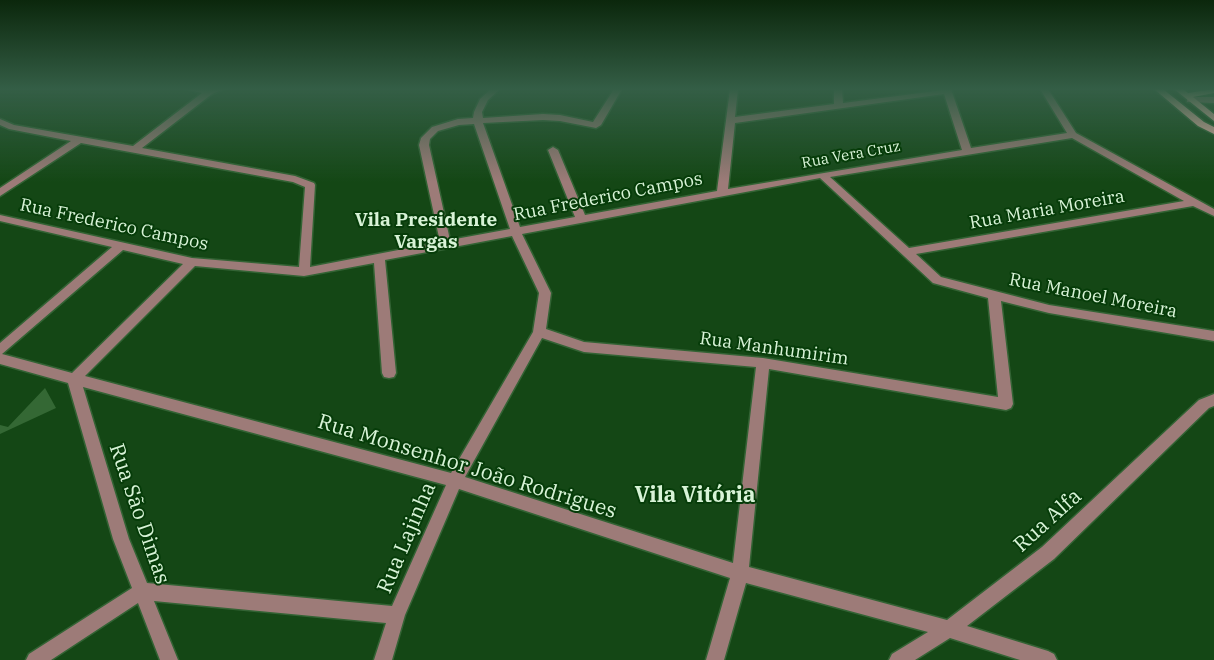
<!DOCTYPE html>
<html>
<head>
<meta charset="utf-8">
<style>
  body { margin:0 }
  canvas { display:block; background:#144715 }
</style>
</head>
<body>
<canvas width="1214" height="660"></canvas>
<script>
const g = document.querySelector('canvas').getContext('2d');
g.lineJoin = 'round';
function fillPath(path, color) { g.fillStyle = color; g.fill(path, 'evenodd'); }
const toPath = rows => new Path2D(rows.map(r => 'M' + r).join(''));
function trace(path, color, width, dash) { g.strokeStyle = color; g.lineWidth = width; g.lineCap = dash ? 'butt' : 'round'; g.setLineDash(dash || []); g.stroke(path); }
function label(font, color, halo, rows, align = 'center') {
  g.font = font + ' "IBM Plex Serif",serif'; g.lineWidth = 4; g.setLineDash([]); g.textBaseline = 'middle'; g.strokeStyle = halo; g.fillStyle = color; for (const [text, x, y, turn = 0] of rows) {
    g.save(); g.translate(x, y); g.rotate((+turn || 0) * Math.PI / 180); g.textAlign = isNaN(turn) ? turn : align; if (halo) g.strokeText(text, 0, 0); g.fillText(text, 0, 0); g.restore();
  }
}
fillPath(toPath([
  [45,388,56,408,0,434,0,425,8,427]
]), '#346834');
const minor = toPath([
  [185,89,224,89,212,94,142,148,295,176,314,183,315,185,310,267,440,242,419,145,421,138,432,127,458,119,473,118,474,112,480,99,491,89,500,89,488,100,482,112,483,118,543,114,560,115,593,122,614,89,622,89,601,125,596,128,560,121,543,120,483,123,520,227,575,217,548,150,553,147,558,150,585,215,717,191,730,89,738,89,735,117,834,104,834,89,842,89,843,103,951,89,971,148,1067,133,1040,89,1048,89,1076,133,1214,209,1214,216,1193,206,916,254,941,277,1049,305,1214,331,1214,341,1049,313,1001,301,1013,404,1011,408,1006,410,769,369,749,567,947,620,1042,547,1199,400,1214,394,1214,406,1209,408,1054,559,967,626,1048,651,1054,654,1057,660,1020,660,950,638,915,660,889,660,892,654,928,632,746,583,724,660,706,660,730,578,459,489,405,615,392,660,374,660,386,623,154,601,178,660,160,660,138,603,51,660,26,660,29,654,132,588,113,539,68,383,0,364,0,343,112,247,0,221,0,215,192,258,299,267,305,187,293,182,81,143,0,196,0,188,71,141,9,129,0,125,0,119,14,125,133,146,202,93,185,89],
  [944,94,962,150,728,189,735,123,944,94],
  [474,124,510,229,450,240,429,145,430,139,438,131,459,125,474,124],
  [1072,138,1184,201,909,248,830,177,1072,138],
  [820,178,933,283,988,298,998,397,763,358,584,342,546,329,551,293,522,234,820,178],
  [512,236,539,293,533,332,451,473,85,376,195,266,304,276,374,263,382,373,384,377,389,378,394,377,396,373,385,260,512,236],
  [123,250,183,264,72,373,2,354,123,250],
  [542,338,584,352,756,367,733,563,465,477,542,338],
  [83,387,446,485,392,606,147,583,129,539,83,387],
  [1190,97,1214,97,1214,103,1187,102,1187,98,1190,97]
]);
const major = toPath([
  [1154,89,1163,89,1204,122,1214,127,1214,134,1198,126,1154,89],
  [1174,89,1183,89,1188,93,1214,89,1214,93,1193,97,1214,114,1214,121,1174,89]
]);
trace(minor, '#336334', 3);
trace(major, '#336334', 3);
fillPath(minor, '#9d7b78');
fillPath(major, '#ffb9b4');
const sky = g.createLinearGradient(0, 0, 0, 182);
sky.addColorStop(0, '#0b270c');
sky.addColorStop(0.49, '#345e46');
sky.addColorStop(1, '#345e4600');
g.fillStyle = sky;
g.fillRect(0, 0, 1214, 182);
label('15px', '#d8f3d7', '#063c09', [
  ["Rua Vera Cruz",851,155,-10]
]);
label('18px', '#d8f3d7', '#063c09', [
  ["Rua Frederico Campos",608,197,-11],
  ["Rua Maria Moreira",1047,210,-10],
  ["Rua Frederico Campos",114,225,12],
  ["Rua Manoel Moreira",1093,296,11],
  ["Rua Manhumirim",774,349,8]
]);
label('bold 19px', '#d8f3d7', '#063c09', [
  ["Vila Presidente",426,221],
  ["Vargas",426,243]
]);
label('21px', '#d8f3d7', '#063c09', [
  ["Rua Monsenhor João Rodrigues",467,467,17],
  ["Rua São Dimas",139,514,71],
  ["Rua Alfa",1048,521,-42],
  ["Rua Lajinha",407,538,-67]
]);
label('bold 22px', '#d8f3d7', '#063c09', [
  ["Vila Vitória",695,496]
]);
</script>
</body>
</html>
